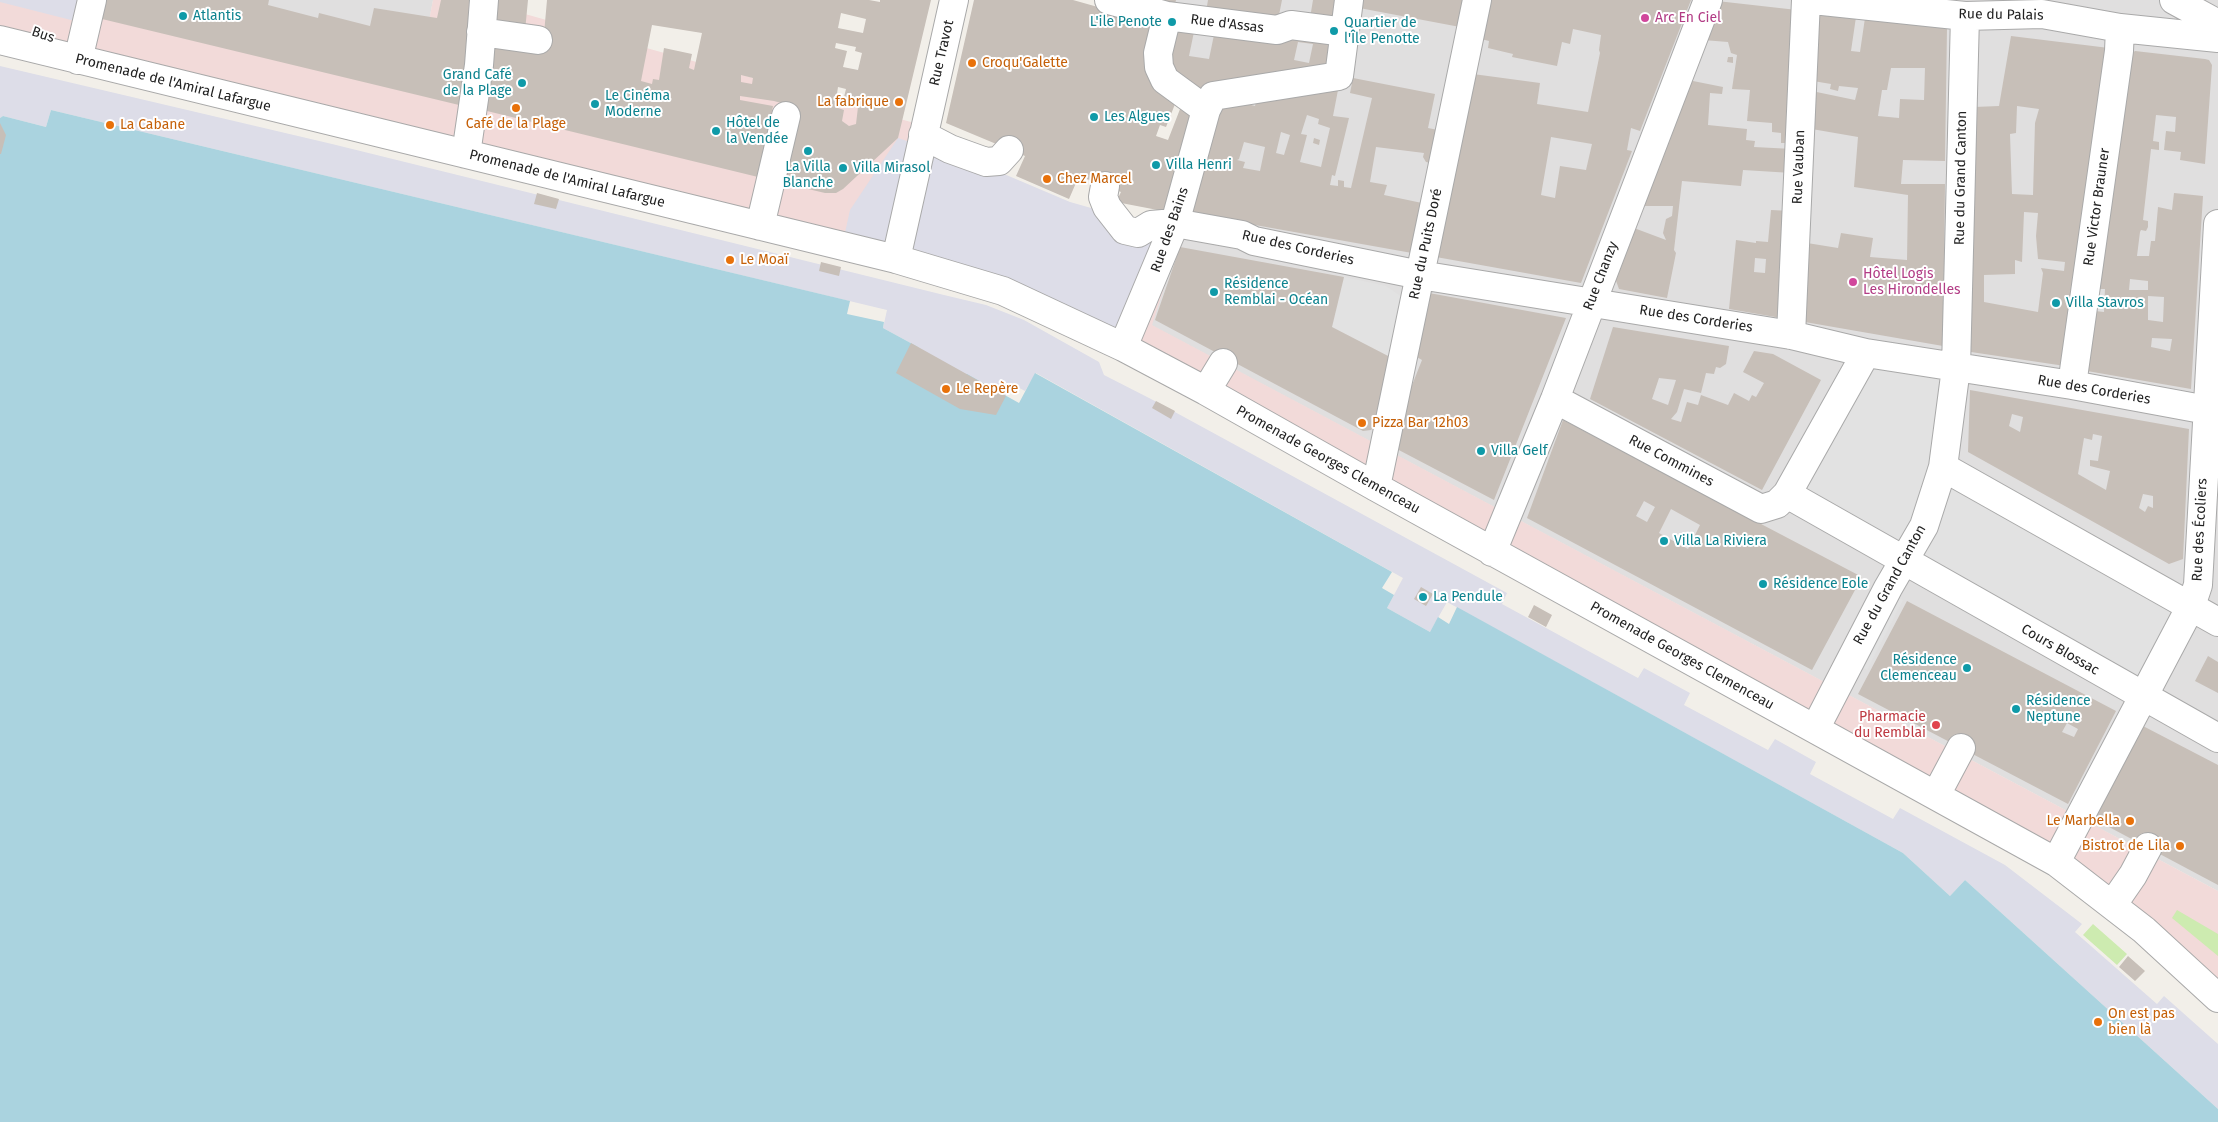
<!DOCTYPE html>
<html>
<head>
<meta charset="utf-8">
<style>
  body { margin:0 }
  canvas { display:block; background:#f2efe9 }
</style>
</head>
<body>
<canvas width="2218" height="1122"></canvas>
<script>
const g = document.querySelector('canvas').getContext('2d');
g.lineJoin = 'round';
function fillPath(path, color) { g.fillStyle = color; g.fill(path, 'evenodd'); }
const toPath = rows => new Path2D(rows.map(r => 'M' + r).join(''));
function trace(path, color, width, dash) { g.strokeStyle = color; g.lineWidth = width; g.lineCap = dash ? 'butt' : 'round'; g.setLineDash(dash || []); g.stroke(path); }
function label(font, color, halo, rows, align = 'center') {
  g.font = font + ' "Fira Sans",sans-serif'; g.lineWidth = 4; g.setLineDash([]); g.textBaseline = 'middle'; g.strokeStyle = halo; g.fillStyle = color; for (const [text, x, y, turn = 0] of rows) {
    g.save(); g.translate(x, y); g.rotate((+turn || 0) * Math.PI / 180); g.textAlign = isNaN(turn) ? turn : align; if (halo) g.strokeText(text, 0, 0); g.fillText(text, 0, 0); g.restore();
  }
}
fillPath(toPath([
  [210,0,433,0,423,54],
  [1123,0,2218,0,2218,891,1151,325,1182,234,1207,122]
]), '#e0dfdf');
fillPath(toPath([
  [0,0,210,0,423,53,433,0,475,0,918,124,888,247,0,32],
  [1182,233,1152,325,2218,891,2218,991,2147,927,1130,345]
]), '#f2dad9');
fillPath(toPath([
  [2177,910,2218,934,2218,956,2172,918],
  [2093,924,2127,954,2117,965,2083,935]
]), '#cdebb0');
fillPath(toPath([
  [1344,277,1386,286,1402,297,1390,357,1332,327],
  [1866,353,1956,368,1943,467,2191,606,2143,696,1787,494],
  [1895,596,1903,600,1867,670,1859,666]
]), '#e2e2e2');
fillPath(toPath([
  [0,0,85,0,79,22,0,2],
  [0,66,332,144,944,295,986,305,1024,320,1099,362,1104,375,1151,399,1507,593,1502,604,1638,678,1644,668,1690,693,1684,705,1768,750,1775,739,1816,762,1810,774,1893,819,1900,808,2005,865,2082,924,2075,932,2157,1004,2164,996,2218,1044,2218,1109,1965,880,1950,896,1903,853,1447,602,1430,632,1387,608,1403,578,1036,373,1025,391,1012,384,1006,396,963,376,922,363,918,347,883,328,887,310,51,110,46,127,3,116,0,118],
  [898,138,1004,174,1070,202,1168,230,1121,341,844,237,850,210]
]), '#dddde8');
fillPath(toPath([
  [51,110,850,301,847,314,884,322,883,328,918,347,920,357,963,376,967,374,1019,403,1035,373,1392,572,1382,588,1394,595,1387,608,1430,632,1438,617,1449,624,1457,607,1903,853,1950,896,1965,880,2218,1109,2218,1122,0,1122,0,118,3,116,46,127]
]), '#aad3df');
fillPath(toPath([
  [106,0,269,0,268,5,318,18,319,13,370,26,374,8,437,18,441,0,469,0,467,61,459,105,102,19],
  [494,0,528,0,525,31,493,20],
  [547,0,869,0,880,2,880,0,931,0,898,138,843,189,836,193,825,193,787,184,785,181,799,108,774,101,740,96,740,100,773,106,758,177,487,111,491,42,544,34],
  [841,13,866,19,863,33,838,28],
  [652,25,702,33,694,70,689,68,692,54,664,48,659,80,653,79,652,84,641,81],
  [836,43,856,47,855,51,862,53,858,70,843,67,847,51,835,48],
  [741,75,753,78,752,84,741,82],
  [838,87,846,89,844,97,849,100,848,104,858,107,856,124,849,126,842,121,844,110,835,107],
  [974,0,1073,0,1151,22,1177,99,1166,127,1160,125,1156,136,1168,140,1182,104,1198,121,1168,212,1116,202,1121,192,1079,176,1069,199,1016,176,1025,156,946,123],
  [1144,0,1176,0,1174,8],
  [1208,0,1282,0,1278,20,1206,12],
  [1313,0,1344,0,1340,27,1309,24],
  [1355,0,1465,0,1460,27,1354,7],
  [1490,0,1691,0,1640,131,1631,128,1627,150,1632,151,1581,283,1436,257,1473,74,1540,83,1537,104,1588,112,1600,53,1599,50,1601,35,1573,29,1570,44,1562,42,1557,66,1512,57,1513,54,1488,48,1489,41,1481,39],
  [1551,137,1592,144,1586,170,1560,166,1555,198,1541,195],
  [1717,1,1797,10,1793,143,1781,143,1781,133,1772,132,1772,123,1747,121,1750,90,1732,89,1737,55,1731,53,1728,42,1703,40],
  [1817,13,1856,17,1851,51,1860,52,1865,18,1947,28,1945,161,1903,160,1901,184,1945,184,1943,346,1799,321,1801,242,1838,248,1841,233,1873,238,1870,257,1907,260,1908,195,1854,187,1858,137,1806,128,1807,90,1855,100,1858,88,1839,86,1838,91,1830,89,1831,84,1807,80],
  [1891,68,1925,68,1924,100,1900,99,1899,118,1878,116,1882,90,1887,90],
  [1175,26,1195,27,1189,56,1209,59,1215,30,1292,29,1339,36,1334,70,1304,67,1302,75,1199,90,1177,85,1169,64],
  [1298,42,1313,44,1309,63,1294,60],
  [2011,36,2109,48,2065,366,1971,352,1974,107,1999,106],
  [2017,106,2039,109,2035,123,2033,195,2012,194,2010,134,2016,133],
  [2024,212,2038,213,2036,236,2038,259,2065,262,2064,271,2041,268,2043,273,2038,312,1984,302,1984,275,2015,274,2015,260,2022,262],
  [2135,51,2205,59,2209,60,2212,65,2205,164,2180,160,2181,152,2164,150,2166,131,2175,132,2176,117,2156,115,2153,141,2159,142,2159,150,2151,149,2143,220,2148,221,2148,227,2146,231,2141,230,2140,232,2137,256,2149,256,2151,241,2155,241,2158,207,2172,210,2174,193,2203,196,2191,389,2087,371,2095,311,2104,312,2105,289,2097,289,2128,56],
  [2130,279,2148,281,2148,290,2129,290],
  [2148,296,2164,297,2163,322,2148,320],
  [2152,338,2172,339,2170,351,2151,347],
  [1728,57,1733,57,1733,63,1727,62],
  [1353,78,1435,94,1428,128,1438,130,1431,163,1426,162,1423,157,1424,153,1376,147,1370,182,1387,185,1384,195,1422,203,1412,253,1182,212,1218,100,1233,100,1255,106,1258,95,1313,88,1338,90,1333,116,1349,118,1335,176,1332,175,1330,185,1338,186,1338,180,1344,181,1344,187,1351,188,1372,98,1350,93],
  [1307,115,1319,119,1318,124,1330,128,1321,167,1300,162,1307,135,1301,134],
  [1281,132,1290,135,1284,155,1276,153],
  [1244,142,1265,147,1260,171,1243,168,1245,162,1237,160,1239,159],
  [1688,80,1723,87,1722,94,1710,93,1708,125,1747,129,1746,140,1755,141,1754,147,1793,149,1792,173,1743,170,1741,186,1682,181,1674,250,1676,253,1667,298,1619,289,1615,278,1634,228,1666,240,1663,233,1666,219,1672,216,1673,206,1643,206],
  [0,123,6,135,1,154,0,154],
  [1314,138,1320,140,1319,145,1313,143],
  [537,193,559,199,556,209,534,204],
  [1771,210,1791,211,1787,319,1729,309,1736,240,1756,243,1756,241,1768,242],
  [1755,258,1766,259,1765,273,1754,272],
  [1180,247,1344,277,1332,327,1390,357,1375,426,1371,430,1363,431,1155,320],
  [821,262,841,267,839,276,819,271],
  [1429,293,1566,318,1494,500,1395,448,1405,403,1422,360,1415,356],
  [1613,327,1729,346,1726,364,1720,368,1716,367,1714,374,1706,373,1701,393,1684,389,1677,412,1671,419,1681,422,1687,402,1698,405,1701,395,1728,405,1734,393,1749,401,1752,395,1756,397,1764,383,1743,372,1754,351,1773,354,1821,380,1762,490,1590,399],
  [1659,378,1676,380,1668,405,1652,399],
  [911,343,1006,396,996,415,960,409,896,373],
  [1970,390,2189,429,2183,559,2169,564,1968,452],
  [2012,414,2023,417,2020,432,2009,426],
  [2093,434,2102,436,2098,461,2090,460,2090,466,2110,471,2106,490,2078,474,2084,438,2092,440],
  [2143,494,2153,496,2153,508,2148,506,2145,512,2139,508],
  [1156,401,1175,411,1171,419,1152,408],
  [1563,420,1862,577,1812,670,1527,518],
  [1644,501,1655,507,1647,522,1636,516],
  [1671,509,1700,525,1688,549,1659,533],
  [1421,587,1433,594,1426,606,1414,599],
  [1907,601,2116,711,2068,804,1858,694],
  [2067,723,2078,729,2074,737,2062,732],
  [1534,605,1552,615,1546,627,1528,617],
  [2208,656,2218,662,2218,693,2195,681],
  [2143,726,2218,765,2218,885,2094,819],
  [2128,956,2145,971,2135,981,2119,967]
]), '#c7bfb8');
const minor = toPath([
  [1109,0,1167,16,1277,30,1291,25,1345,32],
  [1813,0,1965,16,2042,14,2120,28,2218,38],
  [2174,0,2218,24],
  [1167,16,1158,53,1159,67,1165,80,1206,110],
  [481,32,538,40],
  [0,40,896,259,1003,291,1123,347,1206,391,1376,487,2056,862,2144,930,2218,998],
  [78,60,92,0],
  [923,135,950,149,986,162,999,161,1009,150],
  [466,154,479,65,484,0],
  [1105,186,1103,197,1107,207,1125,230,1138,233,1151,225,1175,223,1242,235,1254,241,1420,275,1791,335,1866,353,2072,385,2218,412],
  [760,226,786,116],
  [896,259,954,0],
  [1791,335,1806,0],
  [1123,347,1175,223,1206,110,1213,96,1339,76,1349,0],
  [2072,385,2119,51,2120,28],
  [1206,391,1223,363],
  [1555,399,1761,509,1777,504,1787,494,1866,353],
  [1943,467,2218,622],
  [1376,487,1477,0],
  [1787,494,2218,738],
  [1492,552,1555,399,1708,0],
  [1815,729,1888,588,1924,526,1943,467,1956,368,1965,16],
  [1936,795,1961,748],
  [2056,862,2191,606,2198,585,2218,224],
  [2113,904,2133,875,2148,847]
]);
trace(minor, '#a9a9a9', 30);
trace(minor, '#fff', 28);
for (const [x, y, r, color] of [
  [183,16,5,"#0f9aa8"],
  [1645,18,5,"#d1479c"],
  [1172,22,5,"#0f9aa8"],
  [1334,31,5,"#0f9aa8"],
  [972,63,5,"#e8710a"],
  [522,83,5,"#0f9aa8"],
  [899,102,5,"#e8710a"],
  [595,104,5,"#0f9aa8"],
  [516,108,5,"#e8710a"],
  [1094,117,5,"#0f9aa8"],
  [110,125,5,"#e8710a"],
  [716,131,5,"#0f9aa8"],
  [808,151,5,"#0f9aa8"],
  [1156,165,5,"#0f9aa8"],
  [843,168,5,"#0f9aa8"],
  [1047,179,5,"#e8710a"],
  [730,260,5,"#e8710a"],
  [1853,282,5,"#d1479c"],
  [1214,292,5,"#0f9aa8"],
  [2056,303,5,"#0f9aa8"],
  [946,389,5,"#e8710a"],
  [1362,423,5,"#e8710a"],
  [1481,451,5,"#0f9aa8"],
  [1664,541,5,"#0f9aa8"],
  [1763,584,5,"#0f9aa8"],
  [1423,597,5,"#0f9aa8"],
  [1967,668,5,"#0f9aa8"],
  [2016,709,5,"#0f9aa8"],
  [1936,725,5,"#e0444e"],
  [2130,821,5,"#e8710a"],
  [2180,846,5,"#e8710a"],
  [2098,1022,5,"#e8710a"]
]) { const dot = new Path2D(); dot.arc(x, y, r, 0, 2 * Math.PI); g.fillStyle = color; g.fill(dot); trace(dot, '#fff', 2); }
label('14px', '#222', '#fff', [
  ["Rue du Palais",2001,15,1],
  ["Rue d'Assas",1227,24,7],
  ["Bus",43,35,19],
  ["Rue Travot",942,53,-77],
  ["Promenade de l'Amiral Lafargue",173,83,14],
  ["Rue Vauban",1799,167,-88],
  ["Rue du Grand Canton",1961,178,-89],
  ["Promenade de l'Amiral Lafargue",567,179,14],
  ["Rue Victor Brauner",2097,207,-82],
  ["Rue des Bains",1170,230,-71],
  ["Rue du Puits Doré",1426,244,-78],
  ["Rue des Corderies",1298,248,13],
  ["Rue Chanzy",1601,276,-69],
  ["Rue des Corderies",1696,319,9],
  ["Rue des Corderies",2094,390,10],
  ["Promenade Georges Clemenceau",1328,460,29],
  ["Rue Commines",1671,461,28],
  ["Rue des Écoliers",2200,530,-87],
  ["Rue du Grand Canton",1890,585,-61],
  ["Cours Blossac",2060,650,30],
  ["Promenade Georges Clemenceau",1682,656,29]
]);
label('14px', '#0d838f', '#fff', [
  ["Atlantis",193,16],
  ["L'ile Penote",1162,22,"right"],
  ["Quartier de",1344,23],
  ["l'Île Penotte",1344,39],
  ["Grand Café",512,75,"right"],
  ["de la Plage",512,91,"right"],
  ["Le Cinéma",605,96],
  ["Moderne",605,112],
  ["Les Algues",1104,117],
  ["Hôtel de",726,123],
  ["la Vendée",726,139],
  ["Villa Henri",1166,165],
  ["La Villa",808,167,"center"],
  ["Blanche",808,183,"center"],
  ["Villa Mirasol",853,168],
  ["Résidence",1224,284],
  ["Remblai - Océan",1224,300],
  ["Villa Stavros",2066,303],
  ["Villa Gelf",1491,451],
  ["Villa La Riviera",1674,541],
  ["Résidence Eole",1773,584],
  ["La Pendule",1433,597],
  ["Résidence",1957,660,"right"],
  ["Clemenceau",1957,676,"right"],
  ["Résidence",2026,701],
  ["Neptune",2026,717]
], 'left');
label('14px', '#b23c85', '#fff', [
  ["Arc En Ciel",1655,18],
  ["Hôtel Logis",1863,274],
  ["Les Hirondelles",1863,290]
], 'left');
label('14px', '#c56008', '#fff', [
  ["Croqu'Galette",982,63],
  ["La fabrique",889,102,"right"],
  ["Café de la Plage",516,124,"center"],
  ["La Cabane",120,125],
  ["Chez Marcel",1057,179],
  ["Le Moaï",740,260],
  ["Le Repère",956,389],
  ["Pizza Bar 12h03",1372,423],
  ["Le Marbella",2120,821,"right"],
  ["Bistrot de Lila",2170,846,"right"],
  ["On est pas",2108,1014],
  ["bien là",2108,1030]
], 'left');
label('14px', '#be3a42', '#fff', [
  ["Pharmacie",1926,717],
  ["du Remblai",1926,733]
], 'right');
</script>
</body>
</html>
